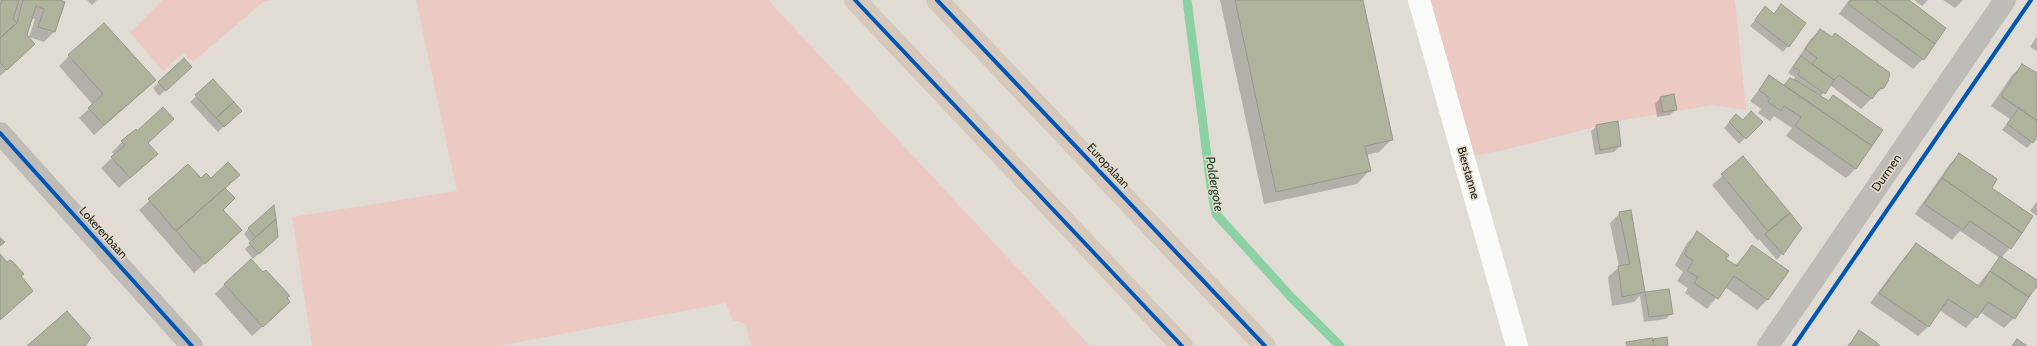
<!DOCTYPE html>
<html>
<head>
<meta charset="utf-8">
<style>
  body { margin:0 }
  canvas { display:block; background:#e0dcd3 }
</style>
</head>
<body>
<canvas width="2037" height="346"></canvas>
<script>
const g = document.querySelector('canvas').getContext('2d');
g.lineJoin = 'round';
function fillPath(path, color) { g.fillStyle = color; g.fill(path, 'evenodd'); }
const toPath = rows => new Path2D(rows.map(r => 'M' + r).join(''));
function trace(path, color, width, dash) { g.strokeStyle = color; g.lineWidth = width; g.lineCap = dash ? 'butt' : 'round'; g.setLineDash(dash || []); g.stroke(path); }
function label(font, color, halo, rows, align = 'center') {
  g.font = font + ' Cabin,sans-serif'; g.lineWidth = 3; g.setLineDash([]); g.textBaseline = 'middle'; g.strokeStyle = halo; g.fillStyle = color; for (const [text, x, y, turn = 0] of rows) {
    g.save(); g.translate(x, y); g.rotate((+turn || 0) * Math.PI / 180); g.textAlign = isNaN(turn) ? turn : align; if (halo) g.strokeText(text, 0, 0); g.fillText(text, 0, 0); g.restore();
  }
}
fillPath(toPath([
  [162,0,272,0,263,2,193,62,183,53,163,71,130,33],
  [416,0,768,0,1090,346,751,346,746,324,732,320,726,303,498,346,312,346,292,217,457,191],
  [1428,0,1735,0,1746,110,1712,105,1618,121,1504,150,1471,156]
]), '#ecc9c3');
fillPath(toPath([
  [0,0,62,0,54,32,44,42,29,37,35,19,31,18,26,35,24,54,0,76],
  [87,0,97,0,92,5],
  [1220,0,1362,0,1392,139,1379,152,1366,155,1369,171,1357,184,1264,204],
  [1849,0,1906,0,1923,59,1913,69,1839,14],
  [1914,0,1928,0,1922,6],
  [1943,0,1963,0,1955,8],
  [1781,6,1788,46,1783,52,1750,26,1765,8,1774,14],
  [1820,30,1883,87,1861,109,1830,85,1820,97,1828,102,1833,96,1882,130,1856,168,1846,178,1786,136,1792,128,1774,116,1770,121,1758,113,1761,109,1750,101,1770,76,1783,86,1790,79,1793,80,1795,77,1788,73,1810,40],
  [2037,36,2037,51,2030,47],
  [69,56,145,90,94,135,79,118,93,105,59,66],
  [184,59,185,72,159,96,153,88],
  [2023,65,2037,74,2037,137,2027,148,2002,130,2010,119,1991,106,2012,75],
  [213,81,235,116,218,132,190,102],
  [1660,98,1676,109,1670,115,1657,117,1655,104],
  [1736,115,1743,121,1761,122,1739,144,1724,128],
  [1597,126,1620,146,1614,152,1595,155,1591,131],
  [122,142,147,144,146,164,119,188,101,168,115,155,112,152],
  [1959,154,1990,188,2010,248,2001,258,2037,281,2037,284,2014,318,2004,328,1980,312,1966,328,1939,310,1929,326,1918,336,1870,303,1906,255,1916,245,1977,286,2000,258,1960,231,1952,240,1915,214,1949,165],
  [1743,158,1801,228,1777,260,1759,239,1758,241,1712,185],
  [188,165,200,179,211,179,224,188,222,210,230,240,194,273,139,210],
  [2037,201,2037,216,2030,211],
  [1630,211,1645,293,1668,290,1672,313,1666,319,1644,322,1640,296,1634,302,1612,306,1608,277,1619,267,1610,223,1620,213],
  [249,228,272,242,253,259,245,249,251,243,244,234],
  [1697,233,1735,266,1752,246,1787,271,1767,300,1757,310,1725,287,1707,309,1685,293,1688,288,1677,281,1683,272,1675,265,1687,243],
  [225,284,279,312,252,336,215,294],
  [1859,332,1879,346,1847,346]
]), '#0003');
trace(toPath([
  [1187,0,1211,187,1216,214,1290,296,1340,346]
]), '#8bd1a4', 9);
const building = toPath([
  [2,0,19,0,13,19,17,23,0,38,0,6,2,0],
  [23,0,61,0,65,2,55,32,38,27,44,9,36,6,27,35,35,44,7,70,0,63,0,38,17,23,23,0],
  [1235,0,1363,0,1393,140,1365,146,1371,171,1276,192,1235,0],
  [1851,0,1875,0,1935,44,1924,60,1848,4,1851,0],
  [1875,0,1909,0,1946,28,1935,44,1875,0],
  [1781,4,1806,23,1789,47,1755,20,1765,6,1774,14,1781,4],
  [104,23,156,80,104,125,88,108,103,94,68,55,104,23],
  [1820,29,1832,37,1835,33,1890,73,1888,81,1884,88,1879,89,1872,99,1839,75,1834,80,1812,64,1817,58,1805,49,1820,29],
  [1801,56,1834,80,1825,94,1798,75,1800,71,1793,67,1801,56],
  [184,58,192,67,166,91,158,82,184,58],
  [2022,64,2037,73,2037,121,2001,96,2022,64],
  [1769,75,1872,146,1856,169,1795,126,1801,117,1784,106,1781,111,1768,102,1770,98,1759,90,1769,75],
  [1790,78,1797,81,1829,101,1833,95,1883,130,1872,146,1784,85,1790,78],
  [213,79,234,102,216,118,195,95,213,79],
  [1674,94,1677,110,1663,112,1660,97,1674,94],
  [234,102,242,111,224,127,216,118,234,102],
  [163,107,174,119,148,143,158,154,130,178,111,157,125,145,121,141,136,129,137,131,163,107],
  [2019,108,2037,121,2037,137,2033,143,2007,124,2019,108],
  [1751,111,1763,122,1746,139,1729,122,1736,114,1743,120,1751,111],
  [1618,121,1621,146,1600,150,1596,125,1618,121],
  [1959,153,1997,179,1992,188,2033,216,2022,233,1942,178,1959,153],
  [1743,156,1790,213,1768,231,1721,174,1743,156],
  [228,162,240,175,176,231,148,199,188,164,201,178,206,173,211,178,228,162],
  [1942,178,2022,233,2011,249,1970,221,1963,230,1924,204,1942,178],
  [225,188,235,198,223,210,242,230,205,264,176,231,225,188],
  [274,205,276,219,256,237,248,228,274,205],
  [1631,210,1645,292,1622,297,1618,266,1630,264,1619,212,1631,210],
  [1790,213,1802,228,1783,255,1765,234,1790,213],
  [276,219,278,237,259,254,249,243,276,219],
  [1697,231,1729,255,1726,259,1737,266,1752,245,1789,271,1768,300,1734,276,1718,299,1694,283,1698,277,1687,271,1693,261,1684,254,1697,231],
  [0,238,5,242,0,246,0,238],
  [1916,243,1980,287,1990,271,2029,297,2015,319,1988,302,1977,318,1948,299,1929,327,1879,293,1916,243],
  [0,254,7,262,10,260,12,261,24,274,21,276,33,291,0,320,0,254],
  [2000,256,2037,280,2037,286,2029,297,1990,271,2000,256],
  [251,259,263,272,266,270,290,296,287,298,290,302,263,327,224,284,251,259],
  [1669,289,1673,314,1649,317,1645,292,1669,289],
  [67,311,91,338,85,346,27,346,67,311],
  [1859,330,1876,342,1880,346,1849,346,1859,330],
  [1667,337,1668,346,1654,346,1653,339,1667,337],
  [1652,338,1654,346,1627,346,1626,342,1652,338],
  [2017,339,2027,346,2012,346,2017,339]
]);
fillPath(building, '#afb39b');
trace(building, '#989790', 1);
trace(toPath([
  [1419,0,1517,346]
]), '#fafaf8', 22);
trace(toPath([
  [0,133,192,346],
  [1768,346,2005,0]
]), '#bfbcb7', 22);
trace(toPath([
  [855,0,1182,346],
  [937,0,1265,346]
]), '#d6c9bc', 22);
trace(toPath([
  [855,0,1182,346],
  [937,0,1265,346],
  [0,133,192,346],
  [1794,346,2031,0]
]), '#0057b8', 4);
label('12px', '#1e1c16', '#e5dece', [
  ["Europalaan",1108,166,47],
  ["Bierstanne",1468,173,74],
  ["Durmen",1887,173,-55],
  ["Lokerenbaan",103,233,48]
]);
label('italic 13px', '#133e26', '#e5dece', [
  ["Poldergote",1214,184,80]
]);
</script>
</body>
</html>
